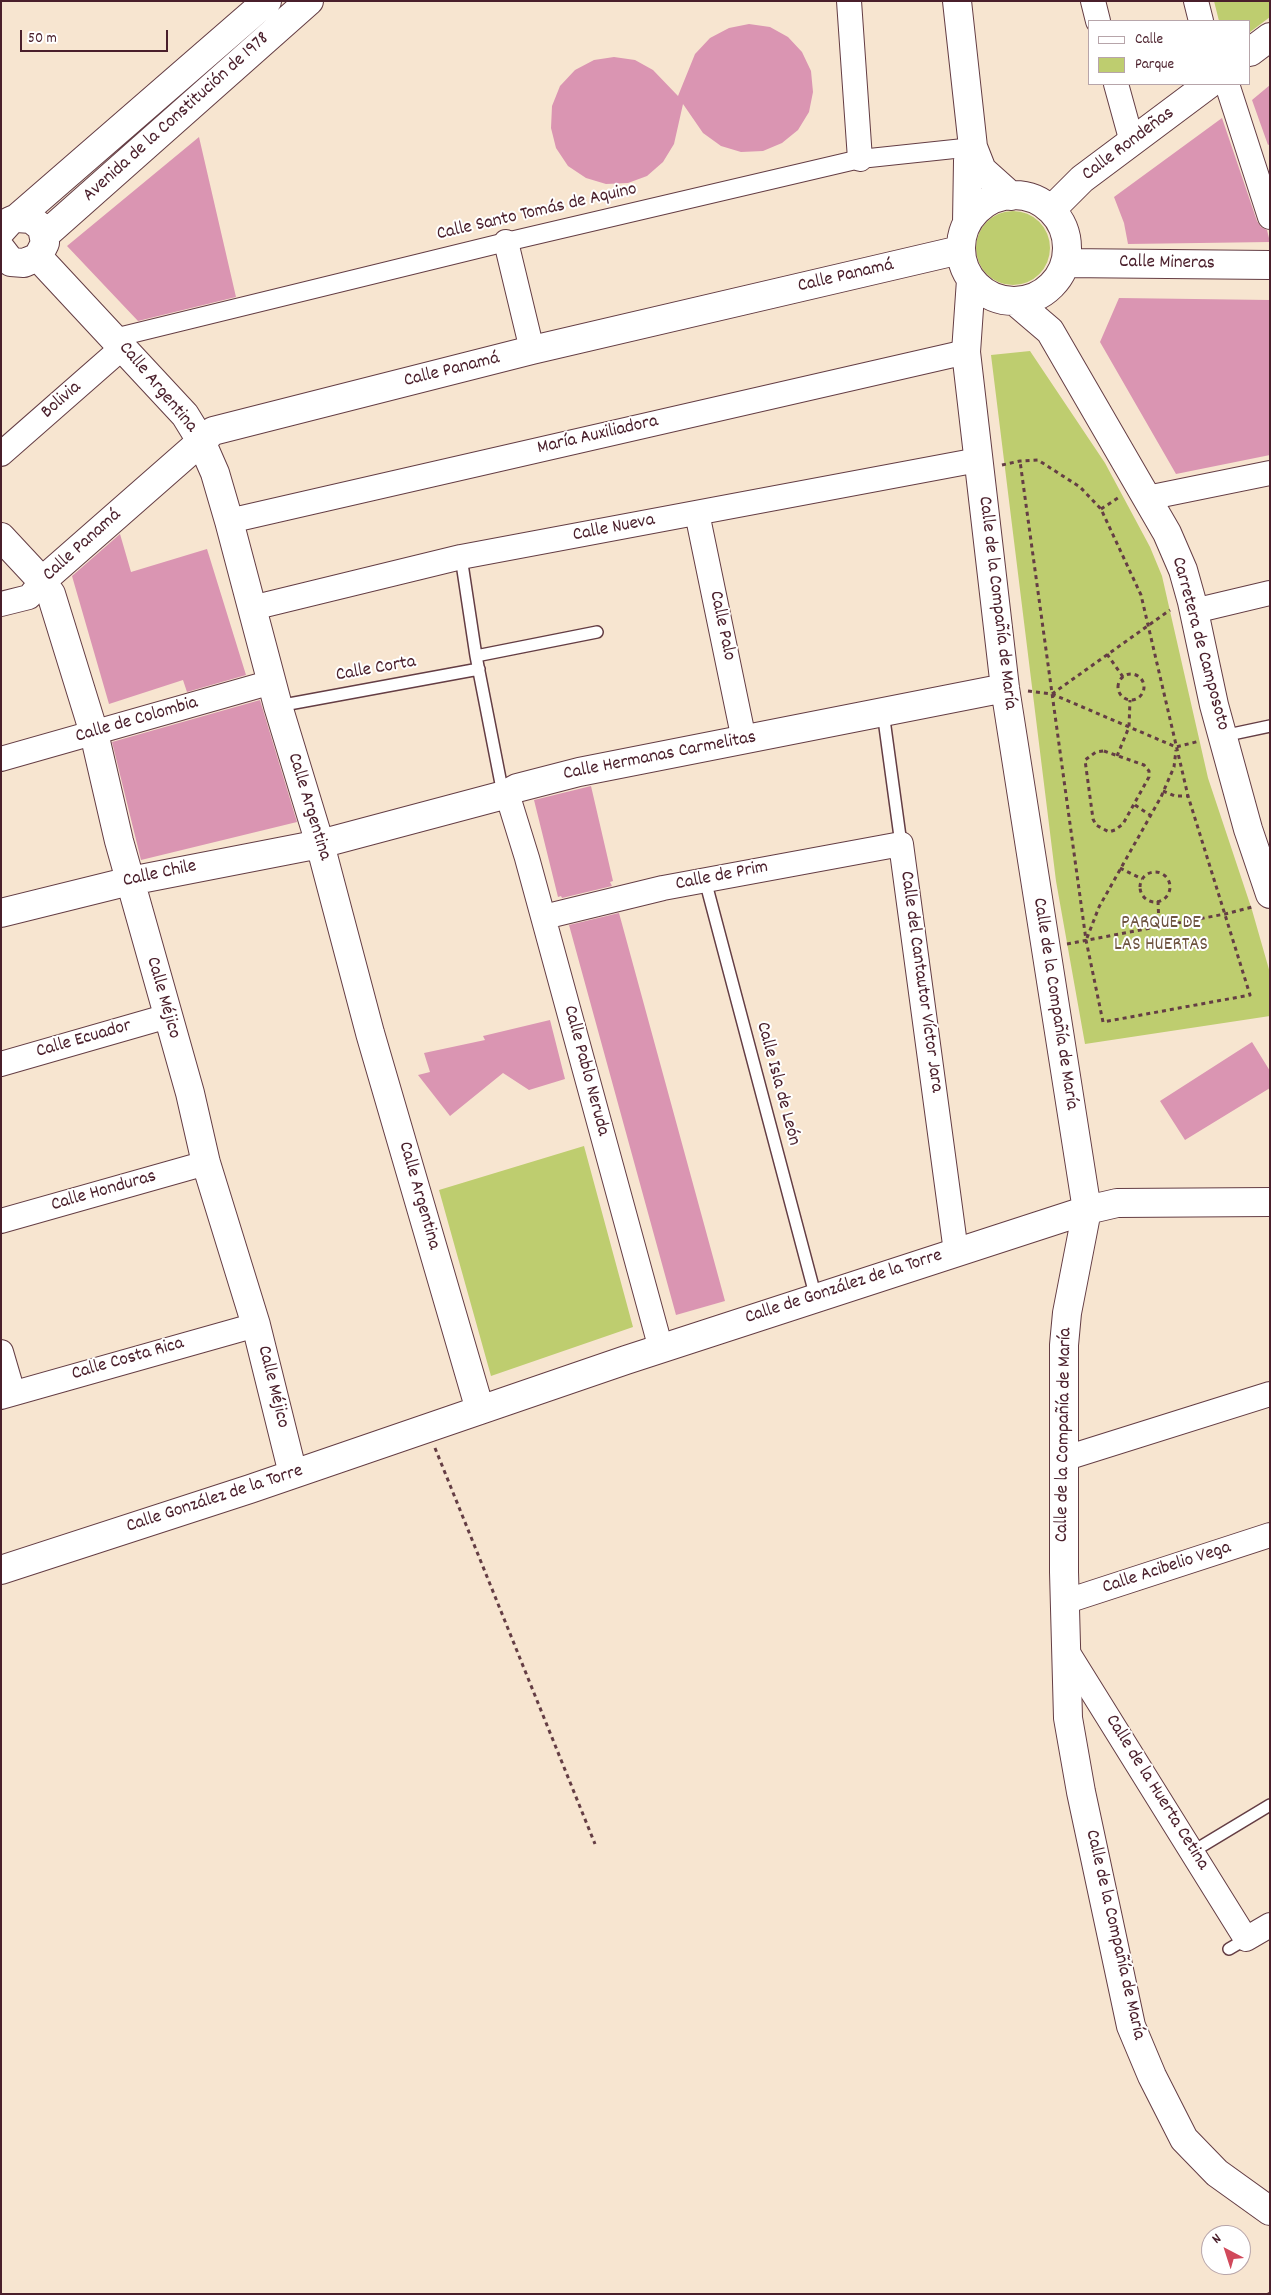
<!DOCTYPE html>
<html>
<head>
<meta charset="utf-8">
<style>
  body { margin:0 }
  #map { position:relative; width:1271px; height:2295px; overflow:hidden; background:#f7e5d0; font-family:Dekko,sans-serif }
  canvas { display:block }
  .frame { position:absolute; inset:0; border:2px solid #4a1f2b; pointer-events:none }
  .legend { position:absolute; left:1088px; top:20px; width:162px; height:65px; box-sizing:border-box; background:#fff; border:1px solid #b7a5aa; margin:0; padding:6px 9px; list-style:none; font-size:15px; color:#4a1f2b }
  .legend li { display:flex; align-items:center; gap:10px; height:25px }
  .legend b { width:25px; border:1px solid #b7a5aa }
  .north { position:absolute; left:1201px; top:2225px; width:50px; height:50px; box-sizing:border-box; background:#fff; border:1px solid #b7a5aa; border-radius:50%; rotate:320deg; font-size:14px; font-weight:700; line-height:20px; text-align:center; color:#4a1f2b }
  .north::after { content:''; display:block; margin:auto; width:18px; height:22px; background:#d1495b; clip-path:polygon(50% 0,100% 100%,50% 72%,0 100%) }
  .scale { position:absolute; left:20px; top:30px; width:148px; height:22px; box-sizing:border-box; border:2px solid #4a1f2b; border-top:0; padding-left:6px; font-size:15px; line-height:18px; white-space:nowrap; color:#4a1f2b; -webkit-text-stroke:4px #fff; paint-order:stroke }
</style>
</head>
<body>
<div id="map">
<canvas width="1271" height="2295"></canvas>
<div class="frame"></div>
<ul class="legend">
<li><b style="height:6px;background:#fff"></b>Calle</li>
<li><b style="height:14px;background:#becd6f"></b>Parque</li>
</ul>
<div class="north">N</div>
<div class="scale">50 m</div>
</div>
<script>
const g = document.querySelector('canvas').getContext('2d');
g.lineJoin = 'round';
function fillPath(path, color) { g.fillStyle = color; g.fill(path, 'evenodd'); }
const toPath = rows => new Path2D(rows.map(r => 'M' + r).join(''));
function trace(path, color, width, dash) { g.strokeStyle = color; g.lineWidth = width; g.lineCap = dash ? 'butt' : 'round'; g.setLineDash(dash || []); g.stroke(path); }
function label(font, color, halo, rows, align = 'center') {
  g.font = font + ' Dekko,sans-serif'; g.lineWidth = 4; g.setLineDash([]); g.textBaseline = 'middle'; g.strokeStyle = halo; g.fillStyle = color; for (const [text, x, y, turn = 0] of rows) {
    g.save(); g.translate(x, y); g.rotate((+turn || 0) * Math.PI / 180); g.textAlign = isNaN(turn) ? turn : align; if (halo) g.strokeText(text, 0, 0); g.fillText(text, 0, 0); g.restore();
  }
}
fillPath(toPath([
  [1214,1,1270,1,1270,17,1250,32,1250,21,1219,21],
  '976 248a37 37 0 1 1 74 0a37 37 0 1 1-74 0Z',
  [1030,351,1105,463,1150,547,1162,576,1208,778,1252,910,1270,973,1270,1016,1085,1044,1056,881,991,355],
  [584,1146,633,1327,491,1376,439,1190]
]), '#becd6f');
fillPath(toPath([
  [749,24,770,27,788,37,802,52,811,71,813,92,809,112,798,130,782,143,763,151,741,152,721,146,703,133,683,104,674,144,663,162,647,176,628,183,606,184,586,178,568,166,556,148,551,128,552,106,560,86,575,70,594,60,614,57,635,60,653,70,678,96,695,54,710,38,729,28],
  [1270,85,1270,144,1268,145,1252,100],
  [1222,118,1257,221,1261,227,1267,230,1270,242,1128,244,1124,223,1114,197],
  [199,137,236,297,138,321,67,246],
  [1119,298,1270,300,1270,455,1176,474,1100,342],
  [120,534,131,572,207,549,246,675,187,692,183,680,109,704,72,576],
  [260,700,297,822,141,860,112,742],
  [591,786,613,881,610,882,612,886,562,898,561,896,558,897,534,800],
  [619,913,725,1301,676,1315,569,925],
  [550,1020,565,1079,529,1090,503,1073,450,1116,418,1075,430,1072,424,1053,485,1040,483,1036],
  [1252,1042,1270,1071,1270,1088,1185,1140,1160,1101]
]), '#da95b2');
const service = toPath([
  [461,557,476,656,503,794],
  [476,656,597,632],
  [278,706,479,669],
  [883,712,901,844],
  [1223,736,1270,726],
  [705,880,816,1298],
  [1192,1852,1270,1805],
  [1229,1949,1246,1939]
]);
const pedestrian = toPath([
  [114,338,506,242,860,159,973,147]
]);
const minor = toPath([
  [849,1,860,159],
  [1093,1,1098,21],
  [1196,1,1201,21],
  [1116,84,1132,142],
  [1227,84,1270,217],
  [506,242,532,350],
  [1,454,123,347],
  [1147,498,1270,473],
  [697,513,744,740],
  [229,521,966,352],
  [1,604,29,597,42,581],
  [252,608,461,557,978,460],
  [1194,611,1270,593],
  [1,759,272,682],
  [504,795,510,803,527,858,661,1349],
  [544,917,663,888,901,844,956,1252],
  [1,1064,168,1016],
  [1,1221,206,1163],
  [1,1352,13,1393],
  [1,1397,256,1325],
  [1063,1459,1270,1394],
  [1064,1602,1270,1535],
  [1065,1648,1246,1939,1270,1925]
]);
const tertiary = toPath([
  [957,1,973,147,982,170,1011,196],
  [1250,52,1270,37],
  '961 248a53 53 0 1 1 106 0a53 53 0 1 1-106 0Z',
  [1051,210,1082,179,1209,84],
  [17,218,267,1],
  [967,223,968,161,972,149],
  [1,231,10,221,17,218,31,219,42,228,45,243,38,257,24,263,11,262,1,249],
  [45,235,309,1],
  [38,257,185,415,201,441,215,473,229,521,278,706,320,844,370,1033,480,1410],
  [1065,263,1270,265],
  [971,280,966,352,1005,688,1087,1210,1067,1313,1064,1345,1064,1572,1068,1718,1081,1792,1131,2026,1152,2076,1184,2139,1217,2173,1270,2211],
  [1016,302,1050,331,1167,533,1183,570,1192,602,1214,705,1248,829,1270,894],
  [1,537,42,581,51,594,94,733,119,841,190,1093,206,1163,256,1325,293,1474],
  [42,581,213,431,532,350,960,250],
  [1,913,130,881,320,844,504,795,517,788,579,772,1005,688],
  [1,1570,250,1489,626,1360,1087,1210,1117,1203,1270,1202]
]);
trace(service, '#643d44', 14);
trace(pedestrian, '#643d44', 20);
trace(minor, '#643d44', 26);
trace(tertiary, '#643d44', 30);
trace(toPath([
  [1002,465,1020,461,1038,460,1080,487,1101,509,1141,595,1188,796,1250,995,1103,1022,1086,940,1020,461],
  [1101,509,1121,496],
  [1107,654,1123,677],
  '1118 687a13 13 0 1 1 26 0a13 13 0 1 1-26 0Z',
  [1028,691,1052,694,1176,747,1200,741],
  [1052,694,1170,610],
  [1104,751,1144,765,1149,771,1149,777,1123,824,1115,830,1109,832,1096,825,1093,819,1085,760,1096,752,1104,751],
  [1117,756,1129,727,1130,700],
  [1163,791,1175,796,1188,796],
  [1135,805,1150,815],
  [1120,868,1142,879],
  '1140 887a15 15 0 1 1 30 0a15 15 0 1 1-30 0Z',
  [1158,901,1159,925],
  [1087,938,1099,907,1161,797,1174,767,1176,750],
  [1067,944,1225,914,1252,907],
  [435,1448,595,1844],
  [1268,2294,1270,2293]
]), '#643d44', 3, [4, 4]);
trace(service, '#fff', 11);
trace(pedestrian, '#fff', 18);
trace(minor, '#fff', 24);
trace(tertiary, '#fff', 28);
label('19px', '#4a1f2b', '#fff', [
  ["Avenida de la Constitución de 1978",177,118,-42],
  ["Calle Rondeñas",1129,145,-37],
  ["Calle Santo Tomás de Aquino",537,213,-13],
  ["Calle Mineras",1167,264,1],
  ["Calle Panamá",846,277,-13],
  ["Calle Panamá",452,371,-14],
  ["Calle Argentina",157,388,50],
  ["Bolivia",62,401,-41],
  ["María Auxiliadora",598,436,-13],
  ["Calle Nueva",614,529,-11],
  ["Calle Panamá",83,546,-42],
  ["Calle de la Compañía de María",996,603,83],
  ["Calle Palo",721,626,78],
  ["Carretera de Camposoto",1199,644,75],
  ["Calle Corta",376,670,-10],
  ["Calle de Colombia",137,721,-16],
  ["Calle Hermanas Carmelitas",660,757,-11],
  ["Calle Argentina",308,807,73],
  ["Calle Chile",160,875,-12],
  ["Calle de Prim",722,877,-11],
  ["Calle del Cantautor Víctor Jara",920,982,82],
  ["Calle Méjico",162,998,74],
  ["Calle de la Compañía de María",1054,1004,81],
  ["Calle Ecuador",84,1040,-16],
  ["Calle Pablo Neruda",585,1071,75],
  ["Calle Isla de León",777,1084,75],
  ["Calle Honduras",104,1192,-16],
  ["Calle Argentina",418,1196,74],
  ["Calle de González de la Torre",844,1288,-18],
  ["Calle Costa Rica",128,1360,-16],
  ["Calle Méjico",272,1387,76],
  ["Calle de la Compañía de María",1065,1435,-89],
  ["Calle González de la Torre",215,1500,-18],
  ["Calle Acibelio Vega",1167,1569,-18],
  ["Calle de la Huerta Cetina",1156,1793,58],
  ["Calle de la Compañía de María",1114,1935,77]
]);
label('19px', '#6d533f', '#fff', [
  ["PARQUE DE",1161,924],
  ["LAS HUERTAS",1161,946]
]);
</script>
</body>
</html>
